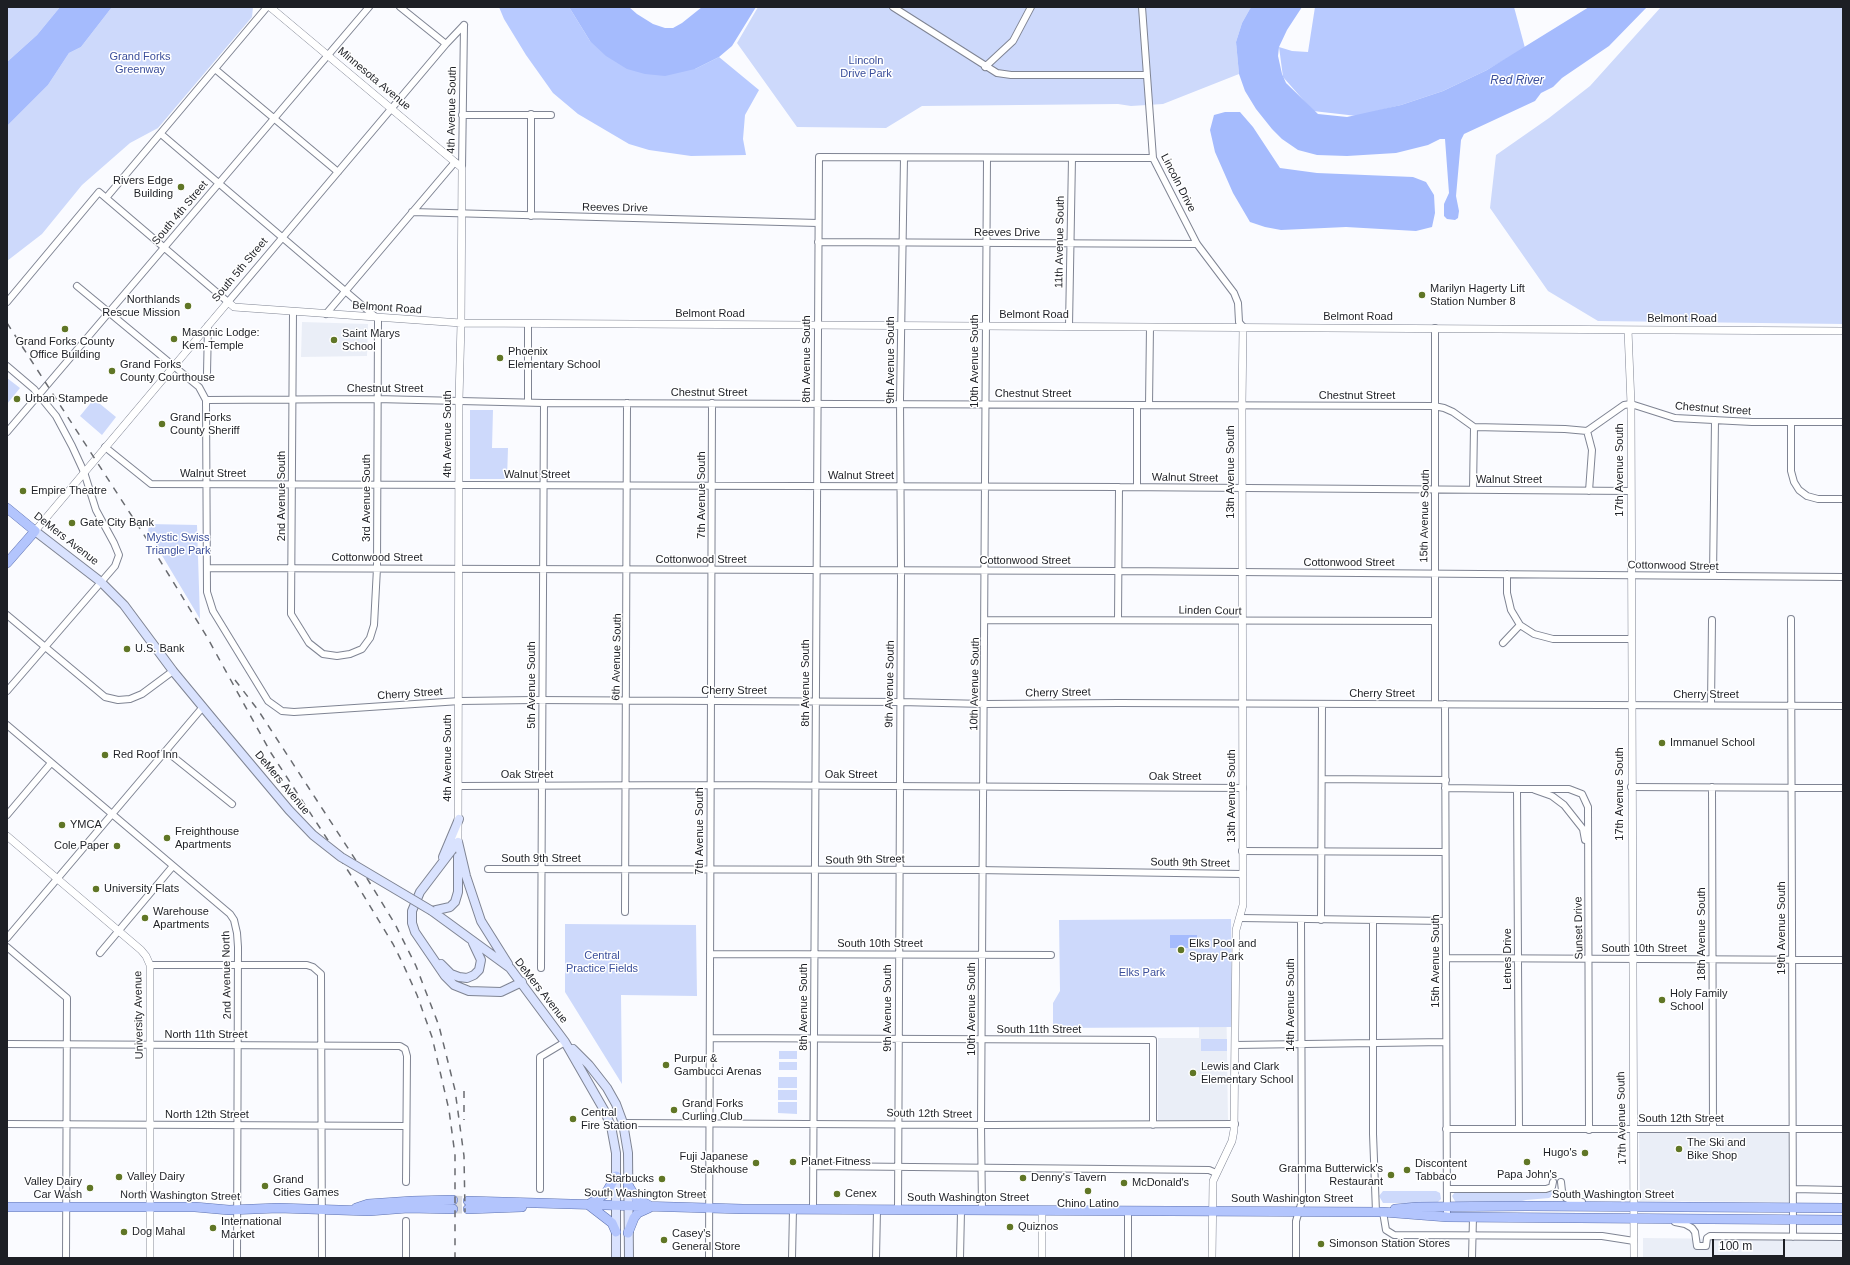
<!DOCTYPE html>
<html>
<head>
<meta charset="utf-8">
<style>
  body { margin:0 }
  #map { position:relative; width:1850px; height:1265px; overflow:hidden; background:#fafbff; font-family:Helvetica,sans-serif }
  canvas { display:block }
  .frame { position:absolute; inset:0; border:8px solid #1d1f25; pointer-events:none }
  .scale { position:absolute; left:1712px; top:1239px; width:73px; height:18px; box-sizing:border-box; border:2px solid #1d1f25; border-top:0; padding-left:5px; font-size:12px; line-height:14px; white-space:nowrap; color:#1d1f25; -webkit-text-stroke:3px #fff; paint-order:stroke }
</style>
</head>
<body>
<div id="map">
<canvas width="1850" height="1265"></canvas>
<div class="frame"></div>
<div class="scale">100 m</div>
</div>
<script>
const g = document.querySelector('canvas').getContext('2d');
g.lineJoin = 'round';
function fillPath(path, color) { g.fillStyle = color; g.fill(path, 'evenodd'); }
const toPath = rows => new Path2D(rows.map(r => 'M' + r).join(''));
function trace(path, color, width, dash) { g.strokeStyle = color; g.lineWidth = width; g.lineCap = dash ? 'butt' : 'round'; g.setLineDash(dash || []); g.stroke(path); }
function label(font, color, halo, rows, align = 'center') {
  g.font = font + ' Helvetica,sans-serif'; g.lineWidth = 3; g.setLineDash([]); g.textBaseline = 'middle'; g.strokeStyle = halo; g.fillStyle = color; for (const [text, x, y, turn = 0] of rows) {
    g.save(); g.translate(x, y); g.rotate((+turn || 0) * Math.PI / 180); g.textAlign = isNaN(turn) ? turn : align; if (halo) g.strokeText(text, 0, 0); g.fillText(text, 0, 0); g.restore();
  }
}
fillPath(toPath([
  [302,322,368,324,367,356,301,357],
  [1199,979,1226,980,1228,1124,1158,1125,1158,1038,1199,1038],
  [1639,1131,1790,1131,1789,1202,1640,1201],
  [1643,1238,1843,1240,1843,1258,1643,1258]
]), '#eaeef7');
fillPath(toPath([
  [7,7,60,7,37,35,7,62],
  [112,7,253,7,252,17,158,128,130,143,82,185,42,234,7,261,7,126,48,85,69,53,81,47],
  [758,7,1251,7,1242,23,1236,42,1239,74,1163,104,1131,106,1118,104,922,106,886,128,797,127,737,43],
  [1661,7,1843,7,1843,324,1598,321,1548,291,1490,208,1496,155,1549,118,1590,86],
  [7,378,20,388,7,404],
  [94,399,116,417,102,435,80,416],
  [470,410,493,410,492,448,508,448,507,479,470,479],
  [149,524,197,525,200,619,148,532],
  [1231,919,1232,1027,1053,1028,1053,1003,1060,991,1059,920],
  [565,924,696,925,697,996,621,995,622,1084,565,992],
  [1201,1039,1227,1039,1227,1051,1201,1051],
  [779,1051,797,1051,797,1059,779,1059],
  [779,1062,797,1062,797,1070,779,1070],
  [778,1077,797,1077,797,1088,778,1088],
  [778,1090,797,1090,797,1100,778,1100],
  [778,1102,797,1102,797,1114,778,1113],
  [1556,1186,1556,1193,1549,1198,1526,1200,1514,1203,1456,1203,1452,1196,1456,1191,1550,1192],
  [1383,1191,1436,1191,1440,1193,1441,1199,1437,1203,1383,1203,1379,1196]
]), '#cdd9fb');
fillPath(toPath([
  [499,7,569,7,590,41,695,69,719,57,759,90,745,115,743,139,746,155,691,156,649,150,629,144,578,114,553,93,526,55,504,19],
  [1315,7,1514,7,1525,48,1487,70,1443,91,1401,105,1357,116,1313,111,1283,77,1279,47,1292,51,1308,52]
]), '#b8caff');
fillPath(toPath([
  [60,7,112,7,81,47,69,53,48,85,7,126,7,62,37,35],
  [569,7,629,7,637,14,653,24,665,28,673,28,682,23,702,7,756,7,732,46,719,57,695,69,665,76,645,74,627,69,606,56,590,41],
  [1251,7,1302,7,1287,30,1279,47,1278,56,1282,74,1286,83,1318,114,1347,117,1401,105,1443,91,1487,70,1589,7,1647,7,1609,46,1562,78,1553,87,1541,93,1535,101,1464,134,1461,140,1456,196,1459,211,1458,218,1455,220,1447,219,1444,216,1444,204,1449,193,1445,139,1440,139,1428,145,1396,153,1347,156,1317,155,1298,150,1282,139,1272,129,1256,109,1245,91,1239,74,1236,42,1242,23],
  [1225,112,1240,112,1253,127,1280,168,1317,173,1413,177,1426,182,1434,195,1435,213,1432,227,1416,231,1346,227,1281,230,1265,227,1250,222,1233,193,1215,152,1210,130,1214,115],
  [1170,935,1197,935,1197,948,1170,948]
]), '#a5bbfd');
trace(toPath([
  [453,1200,468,1201],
  [453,1209,468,1209]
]), '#d9dade', 9, [9, 4.5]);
const minor = toPath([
  [400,7,446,44],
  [893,7,997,73,1011,75,1146,75],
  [1142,7,1153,158,1197,244,1234,293,1238,303,1239,322,1243,327],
  [985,67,1013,41,1031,7],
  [215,69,338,172],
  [462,115,551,115],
  [161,134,378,319,377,568,374,625,370,638,362,649,350,654,337,656,323,654,309,643,291,614,293,312],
  [462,168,464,25],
  [106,198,267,7],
  [412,212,818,223],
  [531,216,531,114],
  [818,242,1197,244],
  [77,286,199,387,206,400,207,592,213,611,268,701,282,711,294,712,460,701,534,700,900,702,985,704,1119,703,1843,706],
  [7,302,99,192,228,302,446,44,464,25],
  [326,314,455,162],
  [1069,326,1072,158],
  [1435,328,1435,704],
  [7,366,34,389,56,416,72,446,84,472,96,510,114,543,119,555,115,566,7,691],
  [207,373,208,326],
  [206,400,376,399,544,403,1434,406,1444,408,1453,412,1474,427,1565,429,1587,431,1624,405,1631,404,1675,418,1752,422,1843,422],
  [528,402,528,324],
  [1137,405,1137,487],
  [1149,405,1150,327],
  [1791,422,1791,471,1794,482,1799,490,1807,496,1818,499,1843,499],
  [1587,431,1592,450,1589,491],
  [7,432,369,7],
  [105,447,151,484,1119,487,1631,491],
  [1473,490,1474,427],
  [207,568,1118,571,1843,577],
  [1713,576,1715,420],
  [7,615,105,697,118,700,130,699,142,694,173,671],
  [1791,619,1793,1237],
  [985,620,1435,621],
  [1118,620,1119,487],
  [1520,625,1534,634,1553,639,1631,639],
  [1503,643,1520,625,1511,610,1507,593,1507,574],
  [1445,704,1447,1217],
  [1711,705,1712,620],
  [7,725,230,914,234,920,237,933,238,947,237,1258],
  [166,751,232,804],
  [1322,779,1446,780],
  [459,786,710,785,1243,788],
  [1631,787,1843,788],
  [1712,787,1713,1128],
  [1445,788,1520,789],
  [1535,790,1552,796,1564,805,1583,829,1585,840],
  [7,815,51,763],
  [1242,851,1445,852],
  [488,869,976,870,1242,874],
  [625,912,627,403],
  [1240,918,1446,921],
  [1321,920,1322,704],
  [1373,920,1373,1134,1376,1212],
  [7,938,202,708],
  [7,947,67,998,66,1258],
  [100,953,173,866],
  [710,954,1051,955],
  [1446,958,1843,960],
  [150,965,307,965,313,967,321,974,322,1258],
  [541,968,544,403],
  [710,1038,1153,1040,1153,1125],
  [7,1044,400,1046,405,1049,407,1056,406,1182],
  [1235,1045,1446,1042],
  [623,1123,990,1125,1235,1124],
  [7,1124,406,1126],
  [1446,1129,1843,1129],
  [1519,1129,1517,789,1569,789,1582,794,1588,807,1589,1130],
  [813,1166,1209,1170,1216,1173],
  [1561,1182,1562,1191,1566,1198,1574,1202,1582,1202],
  [540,1189,540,1057,565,1042],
  [1447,1189,1546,1189,1552,1187,1553,1182],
  [1793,1189,1843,1190],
  [813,1209,819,157,1153,158],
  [898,1210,901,571,900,399,904,158],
  [982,1211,981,1125,987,158],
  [1383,1212,1386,1230,1394,1235,1602,1236,1634,1241],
  [1675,1222,1685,1224,1692,1228,1695,1232,1697,1246,1706,1246,1707,1238,1710,1236,1843,1237],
  [406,1258,406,1221],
  [709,1258,712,403],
  [792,1258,793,1209],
  [876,1258,877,1210],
  [960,1258,961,1211],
  [1128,1258,1128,1211],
  [1296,1258,1296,1221,1302,1201,1301,920],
  [1472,1258,1473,1217]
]);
const tertiary = toPath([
  [270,7,462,168,461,323,459,400,458,842],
  [1628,330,1631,404,1634,1258],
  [35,531,228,302,234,307,461,323,1843,331],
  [7,836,141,950,146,956,150,965,150,1258],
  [1042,1258,1042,1211],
  [1212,1258,1213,1181,1232,1141,1234,1130,1236,930,1243,905,1242,405,1243,327]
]);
const secondary = toPath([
  [35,531,101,582,124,605,173,671,216,723],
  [458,842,420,892,412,911,412,923,415,932,445,976,454,985,469,991,501,992,522,982],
  [458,842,466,876,481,921,508,964],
  [443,857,459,819],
  [432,911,510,968,565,1042,604,1110,611,1126,616,1153,616,1258],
  [432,911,450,907,455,902,458,892,458,857],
  [441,964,451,974,459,977,467,978,474,975,479,970,481,960,473,943],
  [573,1049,589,1065,607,1088,616,1104,623,1123,628,1153,629,1258]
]);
const primary = toPath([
  [7,508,35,531,7,563],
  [628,1185,636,1198,650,1206],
  [468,1201,743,1209,1383,1212,1447,1217,1843,1220],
  [588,1205,606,1193,616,1176],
  [590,1206,612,1223,616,1232],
  [7,1207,195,1207,229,1210,278,1208,369,1211,408,1208,453,1209],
  [356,1208,368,1204,412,1201,453,1200],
  [468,1209,522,1207],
  [1395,1209,1418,1207,1527,1206,1843,1208],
  [628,1233,634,1218,638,1213,649,1208]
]);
trace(minor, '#7f8493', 8);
trace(tertiary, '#7f8493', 8);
trace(secondary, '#7f8493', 10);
trace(primary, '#5e72b0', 10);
trace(minor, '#fff', 6);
trace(tertiary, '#fff', 7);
trace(secondary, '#d9e2fe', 8);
trace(primary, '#b3c5fd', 9);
trace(toPath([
  [7,323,148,541,207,637,271,753,356,883,393,944,403,964,417,995,432,1037,449,1110,455,1155,455,1258],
  [235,680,258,710,357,862,395,924,416,966,439,1026,455,1090,464,1156,465,1212],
  [464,1091,464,1120]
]), '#696b70', 1.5, [7, 7]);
const secondaryBridge = toPath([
  [216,723,289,810,313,835,341,857,432,911]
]);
trace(secondaryBridge, '#7f8493', 10, []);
trace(secondaryBridge, '#d9e2fe', 8);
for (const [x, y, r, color] of [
  [181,187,4,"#607626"],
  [1422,295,4,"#607626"],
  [188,306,4,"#607626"],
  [65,329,4,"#607626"],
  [174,339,4,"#607626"],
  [334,340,4,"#607626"],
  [500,358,4,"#607626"],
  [112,371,4,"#607626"],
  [17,399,4,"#607626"],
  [162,424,4,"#607626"],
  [23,491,4,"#607626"],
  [72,523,4,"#607626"],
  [127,649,4,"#607626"],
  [1662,743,4,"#607626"],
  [105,755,4,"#607626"],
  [62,825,4,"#607626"],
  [167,838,4,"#607626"],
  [117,846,4,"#607626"],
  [96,889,4,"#607626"],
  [145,918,4,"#607626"],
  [1181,950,4,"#607626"],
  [1662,1000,4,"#607626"],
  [666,1065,4,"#607626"],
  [1193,1073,4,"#607626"],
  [674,1110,4,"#607626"],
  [573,1119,4,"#607626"],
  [1679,1149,4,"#607626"],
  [1585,1153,4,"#607626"],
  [793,1162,4,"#607626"],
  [1527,1162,4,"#607626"],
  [756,1163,4,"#607626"],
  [1407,1170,4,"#607626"],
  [1391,1175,4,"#607626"],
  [119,1177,4,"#607626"],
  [1023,1178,4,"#607626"],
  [662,1179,4,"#607626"],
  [1124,1183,4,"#607626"],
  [265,1186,4,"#607626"],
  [90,1188,4,"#607626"],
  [1088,1191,4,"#607626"],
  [837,1194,4,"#607626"],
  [1010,1227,4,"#607626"],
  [213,1228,4,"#607626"],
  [124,1232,4,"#607626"],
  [664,1240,4,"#607626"],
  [1321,1244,4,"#607626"]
]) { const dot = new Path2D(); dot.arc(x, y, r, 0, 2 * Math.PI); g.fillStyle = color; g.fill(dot); trace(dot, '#fff', 1.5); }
label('11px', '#3b4f9b', '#fff', [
  ["Grand Forks",140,57],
  ["Greenway",140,70],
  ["Lincoln",866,61],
  ["Drive Park",866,74],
  ["Mystic Swiss",178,538],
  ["Triangle Park",178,551],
  ["Central",602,956],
  ["Practice Fields",602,969],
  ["Elks Park",1142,973]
]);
label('11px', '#1d1f25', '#fff', [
  ["Minnesota Avenue",374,79,40],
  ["4th Avenue South",452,110,-89],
  ["Lincoln Drive",1178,183,63],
  ["Reeves Drive",615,208,1],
  ["South 4th Street",180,213,-50],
  ["Reeves Drive",1007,233],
  ["11th Avenue South",1060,242,-89],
  ["South 5th Street",240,270,-50],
  ["Belmont Road",387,308,4],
  ["Belmont Road",710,314],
  ["Belmont Road",1034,315],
  ["Belmont Road",1358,317],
  ["Belmont Road",1682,319],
  ["8th Avenue South",807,359,-90],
  ["9th Avenue South",891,360,-90],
  ["10th Avenue South",975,361,-90],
  ["Chestnut Street",385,389],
  ["Chestnut Street",709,393],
  ["Chestnut Street",1033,394],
  ["Chestnut Street",1357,396],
  ["Chestnut Street",1713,409,4],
  ["4th Avenue South",448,434,-90],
  ["17th Avenue South",1620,470,-90],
  ["13th Avenue South",1231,472,-90],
  ["Walnut Street",213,474],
  ["Walnut Street",537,475],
  ["Walnut Street",861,476],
  ["Walnut Street",1185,478,1],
  ["Walnut Street",1509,480],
  ["7th Avenue South",702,495,-90],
  ["2nd Avenue South",282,496,-90],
  ["3rd Avenue South",367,498,-90],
  ["15th Avenue South",1425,516,-89],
  ["DeMers Avenue",66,539,38],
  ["Cottonwood Street",377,558],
  ["Cottonwood Street",701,560],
  ["Cottonwood Street",1025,561],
  ["Cottonwood Street",1349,563],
  ["Cottonwood Street",1673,566,1],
  ["Linden Court",1210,611,1],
  ["6th Avenue South",617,657,-89],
  ["8th Avenue South",806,683,-90],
  ["9th Avenue South",890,684,-89],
  ["10th Avenue South",975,684,-89],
  ["5th Avenue South",532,685,-90],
  ["Cherry Street",734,691],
  ["Cherry Street",1058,693,-1],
  ["Cherry Street",410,694,-4],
  ["Cherry Street",1382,694],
  ["Cherry Street",1706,695],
  ["4th Avenue South",448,758,-90],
  ["Oak Street",527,775],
  ["Oak Street",851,775],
  ["Oak Street",1175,777],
  ["DeMers Avenue",282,783,50],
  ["17th Avenue South",1620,794,-90],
  ["13th Avenue South",1232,796,-90],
  ["7th Avenue South",700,831,-90],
  ["South 9th Street",541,859],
  ["South 9th Street",865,860,-1],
  ["South 9th Street",1190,863,1],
  ["Sunset Drive",1579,928,-91],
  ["19th Avenue South",1782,928,-90],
  ["18th Avenue South",1702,934,-90],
  ["South 10th Street",880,944],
  ["South 10th Street",1644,949],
  ["Letnes Drive",1508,959,-90],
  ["15th Avenue South",1436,961,-90],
  ["2nd Avenue North",227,975,-91],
  ["DeMers Avenue",541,991,52],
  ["14th Avenue South",1291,1005,-90],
  ["8th Avenue South",804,1007,-90],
  ["9th Avenue South",888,1008,-90],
  ["10th Avenue South",972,1009,-90],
  ["University Avenue",139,1015,-91],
  ["South 11th Street",1039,1030],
  ["North 11th Street",206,1035],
  ["South 12th Street",929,1114,1],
  ["North 12th Street",207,1115],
  ["17th Avenue South",1622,1118,-91],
  ["South 12th Street",1681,1119],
  ["South Washington Street",645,1194,1],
  ["South Washington Street",1613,1195],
  ["North Washington Street",180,1196,1],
  ["South Washington Street",968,1198],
  ["South Washington Street",1292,1199]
]);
label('11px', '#1d1f25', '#fff', [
  ["Rivers Edge",173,181,"right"],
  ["Building",173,194,"right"],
  ["Marilyn Hagerty Lift",1430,289],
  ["Station Number 8",1430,302],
  ["Northlands",180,300,"right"],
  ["Rescue Mission",180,313,"right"],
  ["Masonic Lodge:",182,333],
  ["Kem-Temple",182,346],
  ["Saint Marys",342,334],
  ["School",342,347],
  ["Grand Forks County",65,342,"center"],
  ["Office Building",65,355,"center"],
  ["Phoenix",508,352],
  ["Elementary School",508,365],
  ["Grand Forks",120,365],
  ["County Courthouse",120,378],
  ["Urban Stampede",25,399],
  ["Grand Forks",170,418],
  ["County Sheriff",170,431],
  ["Empire Theatre",31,491],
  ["Gate City Bank",80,523],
  ["U.S. Bank",135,649],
  ["Immanuel School",1670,743],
  ["Red Roof Inn",113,755],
  ["YMCA",70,825],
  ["Freighthouse",175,832],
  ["Apartments",175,845],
  ["Cole Paper",109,846,"right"],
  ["University Flats",104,889],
  ["Warehouse",153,912],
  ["Apartments",153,925],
  ["Elks Pool and",1189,944],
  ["Spray Park",1189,957],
  ["Holy Family",1670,994],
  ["School",1670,1007],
  ["Purpur &",674,1059],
  ["Gambucci Arenas",674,1072],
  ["Lewis and Clark",1201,1067],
  ["Elementary School",1201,1080],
  ["Grand Forks",682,1104],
  ["Curling Club",682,1117],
  ["Central",581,1113],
  ["Fire Station",581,1126],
  ["The Ski and",1687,1143],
  ["Bike Shop",1687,1156],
  ["Hugo's",1577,1153,"right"],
  ["Fuji Japanese",748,1157,"right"],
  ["Steakhouse",748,1170,"right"],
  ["Planet Fitness",801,1162],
  ["Discontent",1415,1164],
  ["Tabbaco",1415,1177],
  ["Gramma Butterwick's",1383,1169,"right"],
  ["Restaurant",1383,1182,"right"],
  ["Papa John's",1527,1175,"center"],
  ["Valley Dairy",127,1177],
  ["Denny's Tavern",1031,1178],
  ["Starbucks",654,1179,"right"],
  ["Grand",273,1180],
  ["Cities Games",273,1193],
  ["Valley Dairy",82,1182,"right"],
  ["Car Wash",82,1195,"right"],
  ["McDonald's",1132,1183],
  ["Cenex",845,1194],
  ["Chino Latino",1088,1204,"center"],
  ["International",221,1222],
  ["Market",221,1235],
  ["Quiznos",1018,1227],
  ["Dog Mahal",132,1232],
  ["Casey's",672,1234],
  ["General Store",672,1247],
  ["Simonson Station Stores",1329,1244]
], 'left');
label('italic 12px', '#3b4f9b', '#fff', [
  ["Red River",1517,81]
]);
</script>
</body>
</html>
